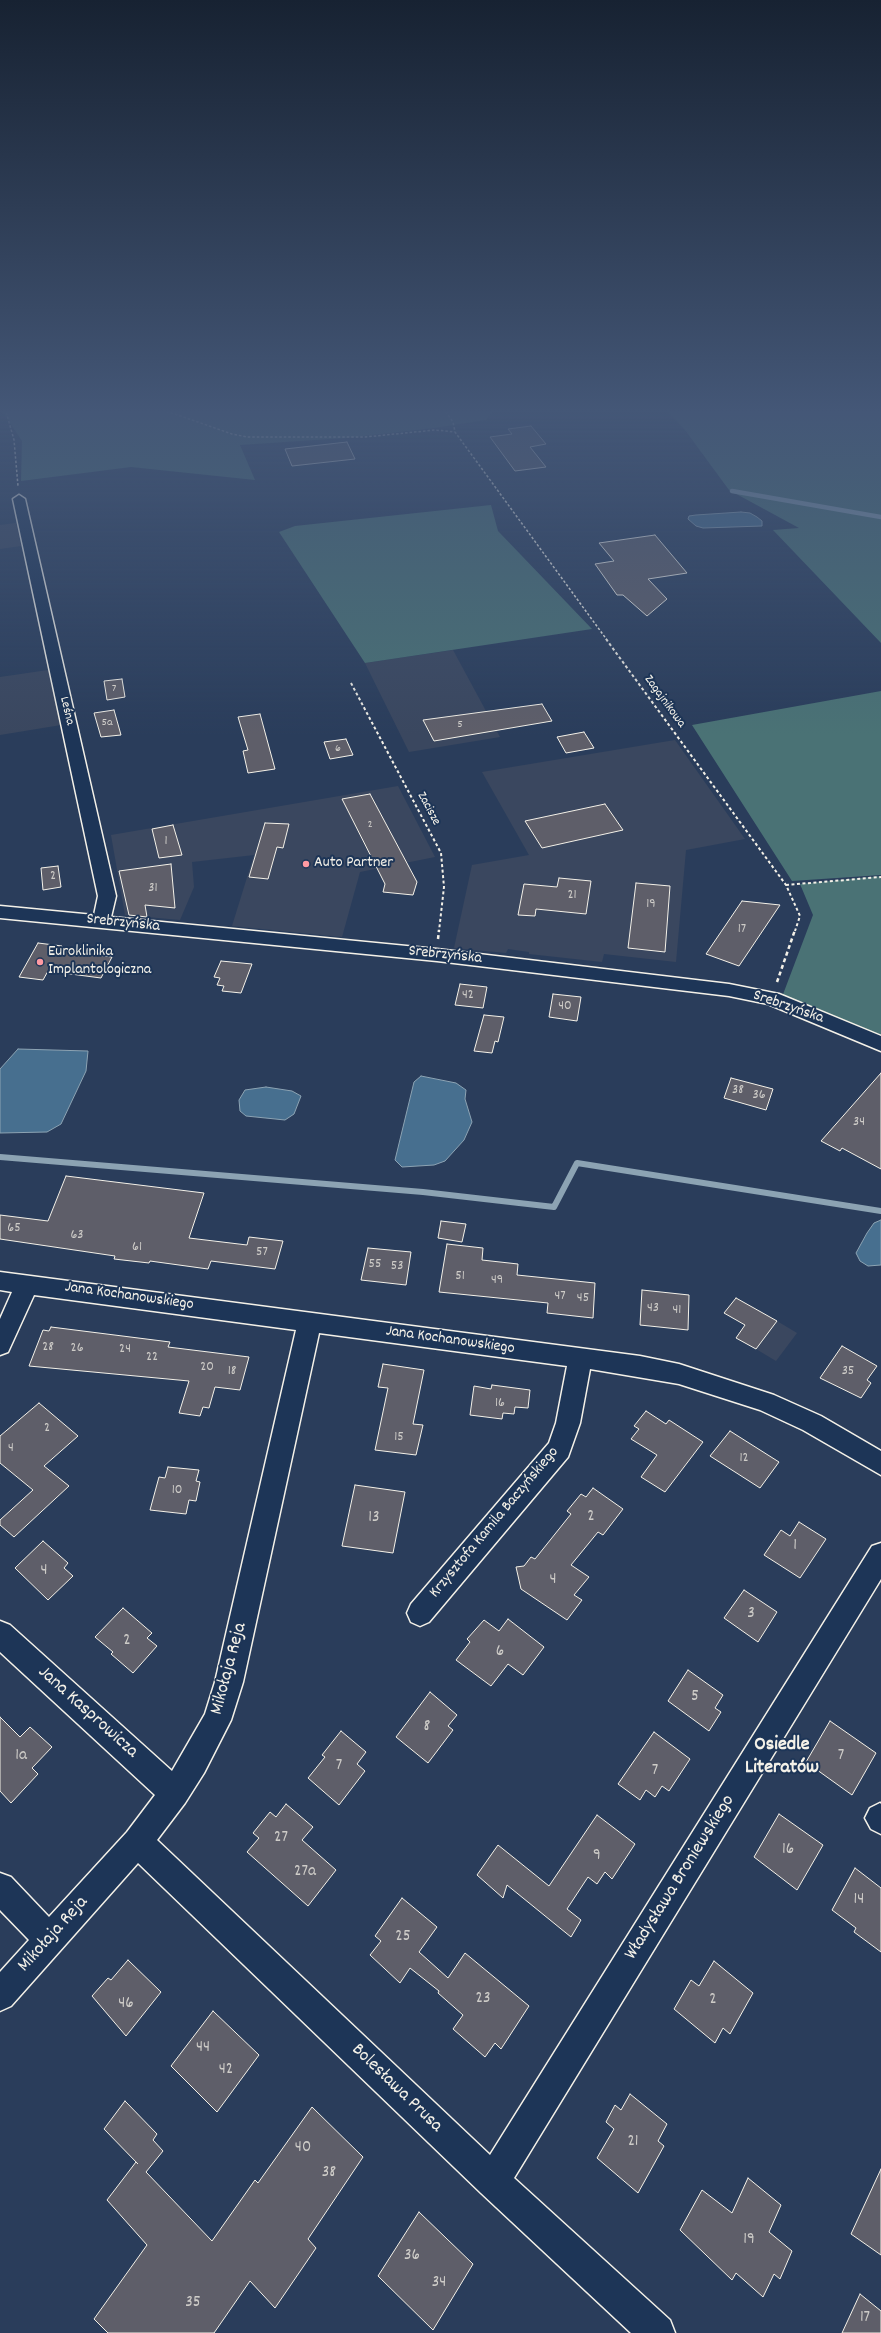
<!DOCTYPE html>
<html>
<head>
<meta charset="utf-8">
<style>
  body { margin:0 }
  canvas { display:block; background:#2a3d5b }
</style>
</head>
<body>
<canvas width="881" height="2333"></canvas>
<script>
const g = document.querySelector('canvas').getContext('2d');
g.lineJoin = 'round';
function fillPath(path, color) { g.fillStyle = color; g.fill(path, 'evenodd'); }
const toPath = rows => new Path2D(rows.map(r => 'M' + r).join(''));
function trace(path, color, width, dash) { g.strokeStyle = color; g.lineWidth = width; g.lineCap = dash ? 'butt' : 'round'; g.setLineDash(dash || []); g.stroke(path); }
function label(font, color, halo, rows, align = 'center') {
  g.font = font + ' Dekko,sans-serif'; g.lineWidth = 4; g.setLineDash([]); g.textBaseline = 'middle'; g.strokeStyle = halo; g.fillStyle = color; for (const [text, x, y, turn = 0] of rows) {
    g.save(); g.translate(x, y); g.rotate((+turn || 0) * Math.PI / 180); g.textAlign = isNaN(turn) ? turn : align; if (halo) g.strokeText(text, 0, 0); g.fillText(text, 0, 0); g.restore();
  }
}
fillPath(toPath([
  [16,523,21,546,0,549,0,525],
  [453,650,500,737,409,752,365,663],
  [48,670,61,725,0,735,0,677],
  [675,740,745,839,686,850,676,962,604,954,602,962,529,954,529,952,508,949,506,953,454,948,472,865,529,855,482,772],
  [398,786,435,857,360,872,342,937,232,926,254,855,192,862,194,887,180,920,125,915,111,835],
  [777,1321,797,1333,776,1361,756,1349]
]), '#3a475f');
fillPath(toPath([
  [0,408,496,408,486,420,434,428,346,438,240,445,255,480,131,467,21,481,22,441],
  [664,408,881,408,881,643,773,530,799,528,729,490,685,430],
  [491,505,498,531,592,629,365,663,279,532,295,526],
  [881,691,881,875,792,881,692,725],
  [881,876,881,1038,782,997,813,915,800,884]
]), '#4a7275');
const water = toPath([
  [741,512,750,513,757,517,762,521,762,526,703,528,696,526,688,519,689,516,696,515,741,512],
  [18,1049,88,1051,86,1071,61,1124,47,1132,0,1133,0,1069,18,1049],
  [421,1076,456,1083,466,1090,465,1099,472,1122,464,1140,445,1161,434,1165,402,1167,395,1160,414,1082,421,1076],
  [266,1087,292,1091,301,1096,294,1114,285,1120,246,1116,240,1111,239,1100,245,1090,266,1087],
  [881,1220,881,1265,868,1266,860,1261,856,1253,867,1233,874,1223,881,1220]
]);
fillPath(water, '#476f8f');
trace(water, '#8ca3b3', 1);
trace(toPath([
  [732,491,881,517]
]), '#8ca3b3', 4.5);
trace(toPath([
  [0,1157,423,1192,554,1207,577,1163,881,1211]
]), '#8ca3b3', 6);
const building = toPath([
  [531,426,546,444,530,447,546,467,515,471,490,437,512,434,508,429,531,426],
  [347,442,355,459,292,466,285,449,347,442],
  [655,535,687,573,648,579,667,599,647,616,623,595,617,595,595,564,614,561,599,543,655,535],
  [122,679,125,697,107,700,104,681,122,679],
  [542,704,552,721,434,741,423,720,542,704],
  [114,710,121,735,101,737,94,713,114,710],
  [260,714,275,769,248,773,243,751,248,750,238,717,260,714],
  [584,732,594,748,566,753,557,737,584,732],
  [346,739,353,755,330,759,324,742,346,739],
  [370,794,417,882,413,895,383,892,385,884,342,799,370,794],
  [605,804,623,830,542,848,525,821,605,804],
  [265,823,289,824,283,848,277,847,268,879,249,877,265,823],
  [173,825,182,855,159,858,152,829,173,825],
  [171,864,175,908,145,905,147,917,129,915,119,871,171,864],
  [58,866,61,887,43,890,41,868,58,866],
  [559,878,591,881,586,914,536,909,535,916,518,915,524,884,557,887,559,878],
  [636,883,670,886,665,952,628,948,636,883],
  [742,901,780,905,739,966,706,954,742,901],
  [38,943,62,946,60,950,112,957,101,978,48,971,43,980,19,977,38,943],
  [221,961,252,964,241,993,222,991,224,986,217,985,220,978,214,977,221,961],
  [460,984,487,987,483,1008,455,1005,460,984],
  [553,994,581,997,577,1021,549,1017,553,994],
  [484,1015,504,1017,498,1042,495,1041,492,1053,474,1051,484,1015],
  [881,1073,881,1169,842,1148,840,1151,821,1141,881,1073],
  [731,1078,773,1089,766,1110,724,1098,731,1078],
  [66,1176,204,1193,189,1238,247,1245,249,1237,283,1241,275,1269,211,1261,208,1269,150,1261,149,1263,114,1259,115,1256,0,1239,0,1215,48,1221,66,1176],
  [441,1221,466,1224,462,1242,438,1238,441,1221],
  [447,1244,483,1248,482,1260,518,1264,517,1275,595,1283,593,1318,547,1313,548,1303,439,1292,447,1244],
  [368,1248,411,1252,406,1285,361,1280,368,1248],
  [642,1290,689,1295,688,1330,640,1325,642,1290],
  [736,1298,777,1321,756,1349,736,1338,745,1325,724,1313,736,1298],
  [51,1327,170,1342,168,1347,249,1357,240,1390,215,1387,209,1408,203,1407,200,1416,179,1413,189,1381,29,1366,43,1330,49,1331,51,1327],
  [842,1346,877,1366,867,1380,871,1383,861,1398,820,1378,842,1346],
  [383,1364,424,1370,413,1424,423,1425,416,1455,375,1450,388,1388,378,1387,383,1364],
  [492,1385,530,1390,528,1408,515,1407,514,1414,503,1413,502,1419,470,1415,474,1386,491,1389,492,1385],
  [39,1403,78,1436,44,1466,69,1486,14,1537,0,1525,0,1520,33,1490,0,1463,0,1436,39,1403],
  [646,1411,666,1424,669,1420,703,1442,665,1492,641,1477,657,1455,631,1439,639,1429,634,1426,646,1411],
  [730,1431,779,1462,760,1488,710,1456,730,1431],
  [168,1467,199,1470,196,1481,200,1482,196,1501,189,1500,186,1514,150,1510,159,1477,165,1478,168,1467],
  [355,1485,405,1492,393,1553,342,1546,355,1485],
  [593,1488,623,1509,603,1535,598,1532,571,1565,589,1577,574,1595,582,1600,567,1620,521,1589,516,1567,524,1566,531,1557,535,1559,571,1514,567,1511,581,1494,586,1497,593,1488],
  [799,1522,826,1539,800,1578,764,1555,781,1530,790,1536,799,1522],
  [43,1541,68,1563,64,1568,73,1576,48,1600,15,1568,43,1541],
  [744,1590,777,1612,758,1642,724,1618,744,1590],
  [123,1608,152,1633,147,1638,157,1646,133,1673,111,1654,113,1652,95,1637,123,1608],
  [508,1619,544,1647,523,1675,508,1664,491,1686,456,1660,470,1642,467,1639,484,1620,499,1631,508,1619],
  [688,1670,723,1695,715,1708,721,1712,709,1731,668,1701,688,1670],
  [430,1692,457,1715,448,1726,453,1730,428,1763,396,1737,430,1692],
  [0,1717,20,1737,30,1727,52,1747,32,1768,38,1774,11,1803,0,1791,0,1717],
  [830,1721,876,1753,852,1795,806,1762,830,1721],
  [341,1731,366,1752,357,1764,365,1771,339,1805,308,1778,325,1757,322,1755,341,1731],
  [654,1732,690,1759,669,1791,662,1786,655,1797,646,1790,640,1800,618,1784,654,1732],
  [286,1804,313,1827,302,1840,336,1870,308,1906,247,1852,259,1838,253,1833,270,1812,276,1817,286,1804],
  [779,1814,823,1845,797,1890,754,1857,779,1814],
  [597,1815,635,1844,612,1879,605,1872,597,1884,588,1877,567,1909,581,1920,571,1937,507,1885,503,1898,477,1875,498,1845,549,1886,597,1815],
  [855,1868,881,1888,881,1952,854,1932,856,1928,832,1910,855,1868],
  [402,1898,437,1927,419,1952,448,1978,465,1953,529,2006,501,2049,495,2043,485,2057,453,2029,463,2015,438,1993,439,1991,410,1968,400,1983,370,1955,381,1941,375,1936,402,1898],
  [128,1960,161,1992,126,2036,92,1996,108,1978,111,1980,128,1960],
  [714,1961,753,1993,730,2034,723,2028,715,2043,674,2009,691,1980,699,1986,714,1961],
  [213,2011,259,2055,217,2112,171,2066,213,2011],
  [630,2094,667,2124,658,2141,664,2146,638,2193,597,2158,614,2129,606,2122,615,2105,621,2110,630,2094],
  [125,2101,157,2134,153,2140,163,2151,146,2172,212,2241,255,2180,258,2183,312,2107,363,2157,308,2239,316,2248,275,2308,250,2281,214,2333,108,2333,94,2319,147,2245,107,2200,136,2162,138,2164,104,2129,125,2101],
  [881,2169,881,2255,851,2234,881,2169],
  [748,2178,781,2205,769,2232,792,2251,780,2279,774,2274,763,2297,736,2273,732,2280,680,2230,702,2190,732,2213,748,2178],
  [419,2212,473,2264,433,2330,378,2276,419,2212],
  [860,2294,881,2311,881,2333,842,2333,860,2294]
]);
fillPath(building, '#5e5e69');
trace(building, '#f4f1e8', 1);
const street = toPath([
  [19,495,25,499,116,896,111,917,437,949,729,984,779,994,881,1036,881,1051,768,1004,729,996,437,961,0,918,0,906,94,915,98,896,13,499,19,495],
  [0,1272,640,1356,679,1364,774,1395,821,1416,881,1451,881,1475,803,1430,760,1410,679,1384,590,1369,580,1423,568,1457,429,1622,420,1626,411,1622,407,1613,411,1604,549,1443,556,1423,567,1366,319,1333,243,1682,231,1720,204,1773,185,1803,157,1840,490,2155,872,1546,881,1543,881,1579,514,2178,670,2320,675,2333,631,2333,481,2193,138,1863,11,2006,0,2011,0,1972,29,1940,0,1910,0,1873,11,1877,49,1917,127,1832,155,1795,0,1652,0,1621,10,1625,172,1771,205,1714,215,1682,296,1330,34,1295,8,1352,0,1355,0,1319,12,1292,0,1290,0,1272],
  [880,1803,881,1804,881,1834,871,1829,865,1818,870,1808,880,1803]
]);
trace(street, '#f4f1e8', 3);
trace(toPath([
  [5,408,14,440,18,486],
  [158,408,232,434,247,437,365,437,435,430,455,432],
  [443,408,453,422,455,432,607,640]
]), '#f4f1e8', 1.5, [2.5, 2]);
trace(toPath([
  [606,639,786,885,800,916,795,931],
  [351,683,441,853,444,887,439,931],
  [786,885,881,877]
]), '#f4f1e8', 2, [3, 2.5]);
trace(toPath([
  [438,939,439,930],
  [777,982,795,930]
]), '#f4f1e8', 2.5, [4, 3]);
fillPath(street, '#1d3557');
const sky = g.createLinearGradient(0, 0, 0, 735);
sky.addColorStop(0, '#172232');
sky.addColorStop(0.56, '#445777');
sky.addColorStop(1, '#44577700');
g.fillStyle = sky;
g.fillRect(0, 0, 881, 735);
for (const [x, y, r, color] of [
  [306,864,4,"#ff9aa2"],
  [40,962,4,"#ff9aa2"]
]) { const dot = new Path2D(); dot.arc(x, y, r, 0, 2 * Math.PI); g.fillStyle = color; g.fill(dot); trace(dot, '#1d3557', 1.5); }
label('12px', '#ceccc8', null, [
  ["7",114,689],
  ["5a",107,723],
  ["5",460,725],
  ["6",338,749],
  ["2",370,825]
]);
label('13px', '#f4f1e8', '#1d3557', [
  ["Zagajnikowa",664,702,54],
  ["Leśna",66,711,77],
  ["Zacisze",428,809,62]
]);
label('14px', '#ceccc8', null, [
  ["1",166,842],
  ["2",53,877],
  ["31",153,889],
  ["21",572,896],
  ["19",651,905],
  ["17",742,930],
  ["42",468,996],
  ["40",565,1007],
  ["38",738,1091],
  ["36",759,1096],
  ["34",859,1123],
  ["65",14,1229],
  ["63",77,1236],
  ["61",137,1248],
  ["57",262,1253],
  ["55",375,1265],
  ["53",397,1267],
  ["51",460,1277],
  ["49",497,1281],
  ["47",560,1297],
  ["45",583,1299],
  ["43",653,1309],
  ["41",677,1311],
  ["28",48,1348],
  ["26",77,1349],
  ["24",125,1350],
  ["22",152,1358],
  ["20",207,1368],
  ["18",232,1372],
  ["35",848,1372],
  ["16",500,1404],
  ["2",47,1429],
  ["15",399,1438],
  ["4",11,1449],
  ["12",744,1459],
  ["10",177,1491]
]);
label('16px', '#f4f1e8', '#1d3557', [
  ["Auto Partner",314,864],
  ["Euroklinika",48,953],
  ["Implantologiczna",48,971]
], 'left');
label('16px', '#f4f1e8', '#1d3557', [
  ["Srebrzyńska",123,924,6],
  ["Srebrzyńska",445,956,6],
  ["Srebrzyńska",788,1008,19],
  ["Jana Kochanowskiego",129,1297,8],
  ["Jana Kochanowskiego",450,1341,8],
  ["Krzysztofa Kamila Baczyńskiego",495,1523,-50]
]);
label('17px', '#ceccc8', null, [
  ["2",591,1518],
  ["13",374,1519],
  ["1",795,1547],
  ["4",44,1572],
  ["4",553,1581],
  ["3",751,1615],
  ["2",127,1642],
  ["6",500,1653],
  ["5",695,1698],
  ["8",427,1728],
  ["1a",21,1757],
  ["7",841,1757],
  ["7",339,1767],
  ["7",655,1772],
  ["27",281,1839],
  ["16",788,1851],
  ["9",597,1857],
  ["27a",305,1873],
  ["14",859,1901],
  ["25",403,1938],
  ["23",483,2000],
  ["2",713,2001],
  ["46",126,2005],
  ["44",203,2049],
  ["42",226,2071],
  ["21",633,2143],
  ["40",303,2149],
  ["38",329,2174],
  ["19",749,2241],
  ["36",412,2257],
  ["34",439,2284],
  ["35",193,2304],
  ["17",865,2319]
]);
label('19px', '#f4f1e8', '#1d3557', [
  ["Mikołaja Reja",230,1669,-75],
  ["Jana Kasprowicza",87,1713,42],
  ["Władysława Broniewskiego",681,1878,-58],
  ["Mikołaja Reja",54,1935,-48],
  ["Bolesława Prusa",396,2089,44]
]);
label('bold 20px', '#f4f1e8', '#1d3557', [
  ["Osiedle",782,1746],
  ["Literatów",782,1769]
]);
</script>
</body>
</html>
